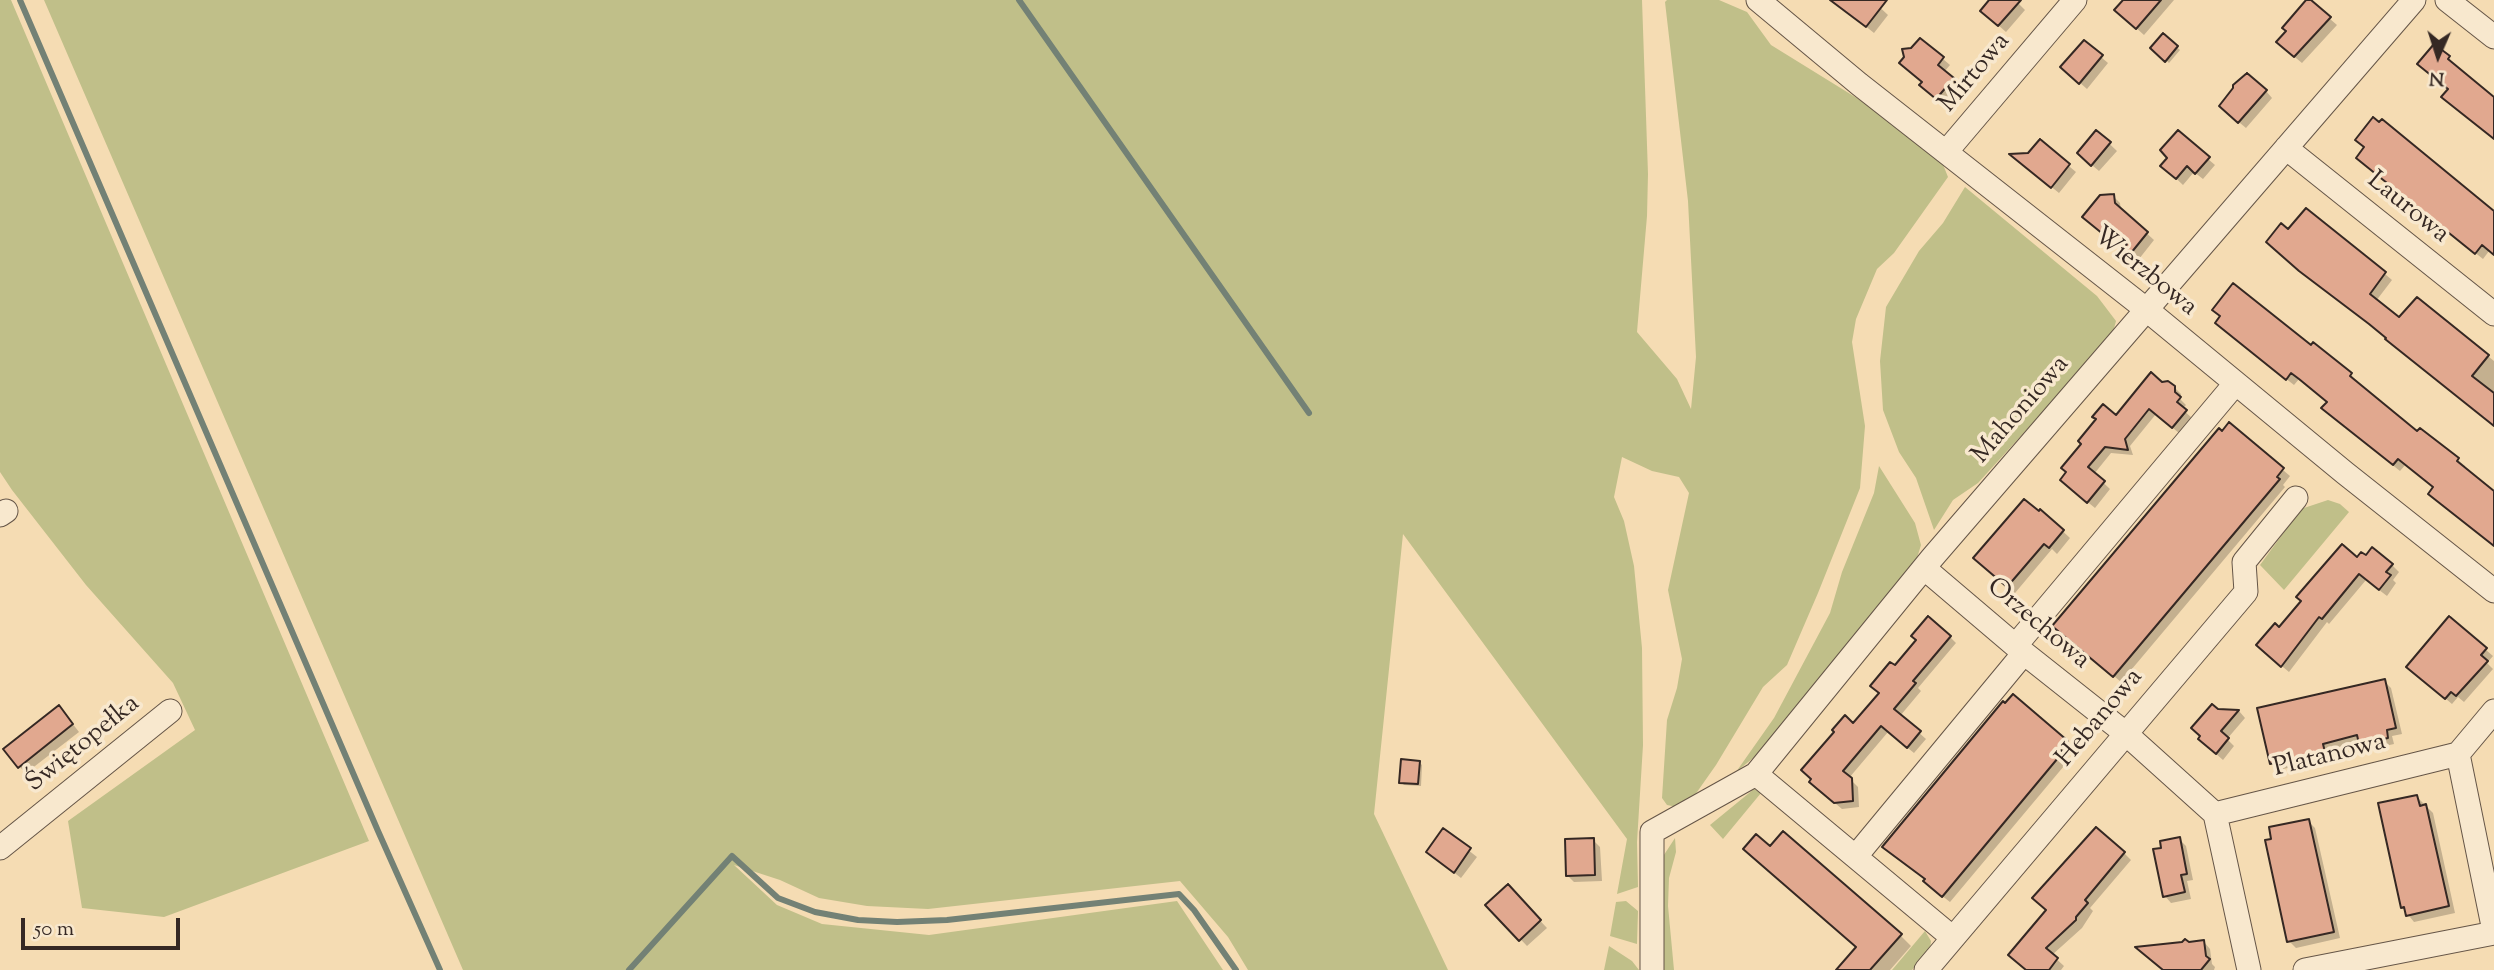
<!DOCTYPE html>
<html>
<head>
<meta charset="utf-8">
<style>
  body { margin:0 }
  #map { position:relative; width:2494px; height:970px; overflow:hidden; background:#f5dcb3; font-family:"Sorts Mill Goudy",serif }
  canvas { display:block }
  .north { position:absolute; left:2403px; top:21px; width:70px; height:70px; -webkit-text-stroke:5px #f8e8ce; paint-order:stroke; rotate:183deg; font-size:19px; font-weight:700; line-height:28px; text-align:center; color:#352823 }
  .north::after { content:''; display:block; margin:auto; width:24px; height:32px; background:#352823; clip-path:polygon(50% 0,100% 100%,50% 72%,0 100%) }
  .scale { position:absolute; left:21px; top:918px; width:159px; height:32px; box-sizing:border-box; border:4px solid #352823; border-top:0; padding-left:9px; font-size:21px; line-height:24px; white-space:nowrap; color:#352823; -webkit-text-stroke:5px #f8e8ce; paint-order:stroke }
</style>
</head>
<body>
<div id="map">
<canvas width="2494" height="970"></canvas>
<div class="north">N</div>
<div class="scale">50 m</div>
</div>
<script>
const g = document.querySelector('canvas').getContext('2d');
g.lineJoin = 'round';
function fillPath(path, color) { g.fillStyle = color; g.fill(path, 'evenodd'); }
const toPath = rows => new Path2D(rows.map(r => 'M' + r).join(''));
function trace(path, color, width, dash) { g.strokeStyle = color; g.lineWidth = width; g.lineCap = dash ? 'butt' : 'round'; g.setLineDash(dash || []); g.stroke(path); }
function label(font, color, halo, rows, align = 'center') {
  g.font = font + ' "Sorts Mill Goudy",serif'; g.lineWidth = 7; g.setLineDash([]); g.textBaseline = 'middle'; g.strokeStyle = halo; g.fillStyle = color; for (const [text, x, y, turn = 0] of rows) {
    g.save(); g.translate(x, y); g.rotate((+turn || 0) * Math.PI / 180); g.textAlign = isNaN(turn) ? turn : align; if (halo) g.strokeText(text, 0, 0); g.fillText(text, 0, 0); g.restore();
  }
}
fillPath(toPath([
  [0,0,11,0,369,841,164,917,82,908,68,821,195,730,173,683,86,585,12,490,0,472],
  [44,0,1642,0,1648,174,1647,216,1637,332,1677,379,1691,409,1696,357,1688,201,1665,2,1667,0,1719,0,1747,12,1771,45,1881,113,1942,162,1948,177,1894,253,1877,269,1856,319,1852,342,1865,426,1860,488,1818,593,1787,665,1763,687,1716,765,1690,802,1677,807,1667,805,1662,798,1667,720,1677,688,1682,659,1668,590,1689,493,1679,477,1652,471,1622,457,1614,497,1624,521,1634,566,1642,648,1643,745,1637,842,1638,887,1617,894,1627,839,1403,534,1374,814,1448,970,1248,970,1228,937,1180,881,928,909,867,906,819,898,780,880,734,865,777,905,822,924,929,935,1177,901,1223,970,463,970],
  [1965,187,2097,296,2116,321,2112,336,1978,483,1953,500,1934,530,1916,478,1899,452,1883,410,1880,361,1886,307,1919,251,1943,223],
  [1879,466,1915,523,1921,545,1917,558,1796,709,1758,754,1736,772,1774,718,1830,613,1842,572,1874,493],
  [2328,500,2340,504,2349,512,2284,590,2260,565,2301,509],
  [1754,789,1761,793,1723,839,1710,825],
  [1675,838,1676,852,1669,878,1668,906,1674,970,1662,970,1660,861],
  [1626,901,1638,911,1637,944,1610,936,1616,902],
  [1925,931,1931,941,1930,950,1912,970,1892,970],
  [1609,946,1632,961,1639,970,1604,970]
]), '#c0bf89');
fillPath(toPath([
  [1833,0,1872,0,1888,15,1874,33],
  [1991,0,2019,0,2019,4,2025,10,2006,32,1989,17],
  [2126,0,2174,0,2144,35,2124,17],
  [2308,0,2337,25,2302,63,2285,49],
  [2163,36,2180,50,2169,63,2153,48],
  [2101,57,2108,63,2087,89,2070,74],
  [1943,59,1950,65,1944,72,1959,86,1944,105,1928,92,1924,82],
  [2266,91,2272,98,2246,128,2228,113],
  [2097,132,2117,151,2099,171,2086,160],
  [2040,142,2076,172,2059,193,2018,160,2029,155],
  [2208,159,2215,165,2203,179,2194,172,2183,185,2163,166],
  [2365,165,2494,213,2494,255,2489,251,2483,259],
  [2113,196,2120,203,2121,210,2154,240,2139,259,2123,247,2122,248,2091,223],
  [2289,231,2385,274,2392,280,2376,301,2400,319,2417,299,2494,361,2494,426,2394,346],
  [2224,330,2311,348,2313,345,2351,375,2358,382,2356,384,2417,433,2420,430,2458,460,2465,466,2463,469,2494,493,2494,546,2435,488,2406,464,2400,471,2330,415,2328,402,2308,386,2299,379,2294,385],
  [2162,384,2174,387,2181,394,2181,400,2186,405,2182,409,2192,418,2179,433,2156,414,2130,446,2133,455,2111,453,2094,474,2110,489,2095,508,2068,486,2116,417],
  [2229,424,2290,476,2283,485,2285,487,2121,682,2062,632],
  [2041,511,2070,538,2057,554,2052,549,2015,593,1982,565],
  [2357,559,2392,565,2399,572,2393,580,2396,583,2387,596,2366,580,2329,624,2327,622,2289,672,2265,652,2280,629],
  [2449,618,2493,656,2487,663,2493,669,2464,702,2458,697,2452,704,2415,673],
  [1950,637,1956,643,1918,688,1921,691,1900,716,1926,739,1914,753,1888,732,1849,778,1858,787,1859,807,1842,809,1817,788,1854,725,1880,693,1895,668],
  [2384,681,2391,688,2402,734,2392,736,2394,744,2367,750,2360,743,2329,750,2331,759,2278,770,2271,763],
  [2217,710,2239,711,2245,718,2227,739,2234,746,2223,760,2207,746],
  [65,714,79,732,26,773,19,766],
  [2067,742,2073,749,2066,758,2069,760,1950,902,1932,888],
  [1419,762,1422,765,1421,786,1404,785,1401,782],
  [2417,797,2433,813,2455,913,2414,922,2402,907],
  [2308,821,2315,828,2340,938,2296,948,2289,941],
  [1444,831,1477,857,1461,878,1428,852],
  [2179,839,2186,846,2193,880,2187,881,2191,899,2171,903,2165,896],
  [1593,840,1600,847,1602,881,1574,882,1567,875],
  [1770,849,1900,935,1911,946,1890,970,1839,970,1858,947],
  [2124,853,2131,860,2090,908,2093,911,2082,928,2052,955,2064,966,2061,970,2027,970,2010,955],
  [1508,887,1547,928,1527,946,1488,905],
  [2204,942,2210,949,2212,964,2215,967,2214,970,2164,970,2189,944]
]), '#0003');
trace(toPath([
  [20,0,378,831,440,970],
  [1019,0,1309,413],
  [629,970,732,856,778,898,815,912,858,920,897,922,947,920,1179,894,1194,910,1236,970]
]), '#738175', 6);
const building = toPath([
  [1830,0,1887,0,1866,27,1830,0],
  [1989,0,2021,0,1998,26,1980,11,1989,0],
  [2123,0,2161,0,2136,29,2114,10,2123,0],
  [2306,0,2311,0,2331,17,2294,57,2276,42,2286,31,2282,28,2306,0],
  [2163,33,2178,46,2165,62,2150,48,2163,33],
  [1920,38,1944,57,1938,65,1954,78,1936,99,1919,85,1922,82,1899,63,1904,57,1902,49,1911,48,1920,38],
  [2084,40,2103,55,2079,84,2060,67,2084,40],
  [2434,44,2450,56,2448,59,2494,97,2494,139,2441,97,2448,89,2417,64,2434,44],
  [2247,73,2267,90,2238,123,2219,106,2233,88,2233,85,2247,73],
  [2373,117,2379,122,2382,119,2494,211,2494,255,2482,245,2475,254,2356,158,2364,147,2355,140,2373,117],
  [2096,130,2111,142,2091,166,2077,153,2096,130],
  [2178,130,2210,157,2195,174,2187,166,2176,179,2160,166,2167,158,2160,150,2178,130],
  [2040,139,2070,164,2051,188,2009,154,2028,153,2040,139],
  [2114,194,2115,203,2148,232,2131,253,2116,241,2114,243,2082,217,2100,195,2114,194],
  [2306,208,2386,272,2370,294,2399,317,2417,297,2489,355,2472,376,2494,393,2494,426,2385,339,2386,338,2369,324,2299,271,2266,242,2281,223,2288,229,2306,208],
  [2233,283,2311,345,2313,342,2352,373,2350,376,2417,431,2420,428,2459,458,2457,461,2494,491,2494,546,2428,494,2433,487,2398,459,2393,465,2321,408,2327,402,2299,379,2291,373,2286,380,2215,323,2220,316,2212,310,2233,283],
  [2151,372,2162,382,2168,381,2175,386,2175,392,2181,397,2177,402,2187,410,2172,428,2149,409,2125,439,2128,450,2105,447,2088,467,2105,481,2087,503,2060,480,2066,472,2061,468,2081,444,2078,441,2096,419,2092,417,2103,404,2116,415,2151,372],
  [2229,422,2284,468,2277,477,2280,479,2113,677,2052,626,2219,428,2222,431,2229,422],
  [2024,499,2039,511,2040,509,2064,530,2049,548,2044,544,2007,587,1973,558,2024,499],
  [2342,544,2357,557,2361,552,2366,555,2372,547,2393,564,2386,572,2391,575,2379,590,2359,574,2322,619,2319,617,2281,667,2256,645,2275,623,2279,627,2301,601,2296,597,2342,544],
  [1928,616,1951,636,1913,681,1916,683,1894,709,1921,731,1907,748,1881,726,1843,771,1852,778,1853,801,1834,803,1809,782,1811,779,1801,770,1834,732,1832,730,1845,715,1853,723,1879,693,1870,686,1890,662,1895,665,1916,640,1911,636,1928,616],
  [2449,616,2487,648,2481,655,2488,661,2456,696,2451,692,2445,699,2406,667,2449,616],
  [2385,679,2396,728,2387,730,2388,738,2359,744,2357,735,2323,744,2325,752,2270,764,2257,708,2385,679],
  [2013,694,2068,741,2060,750,2063,752,1942,897,1923,881,1925,879,1882,847,2003,701,2005,703,2013,694],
  [2212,704,2218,709,2239,710,2221,731,2229,738,2216,754,2198,739,2200,736,2191,728,2212,704],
  [59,705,73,724,18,768,3,749,59,705],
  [1401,759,1420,761,1418,784,1399,783,1401,759],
  [2417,795,2420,806,2426,804,2449,906,2406,916,2404,907,2401,908,2378,803,2417,795],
  [2309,819,2334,932,2287,942,2265,840,2271,839,2269,827,2309,819],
  [2096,827,2125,852,2085,900,2088,903,2076,917,2076,920,2046,948,2058,958,2049,970,2026,970,2008,955,2046,910,2032,898,2096,827],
  [1443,828,1471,848,1454,873,1426,852,1443,828],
  [1783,831,1902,934,1870,970,1836,970,1856,947,1743,849,1756,834,1770,846,1783,831],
  [2180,837,2187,874,2181,875,2185,892,2163,897,2153,849,2161,848,2160,841,2180,837],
  [1594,838,1595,875,1566,876,1565,839,1594,838],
  [1508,884,1541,920,1519,941,1485,905,1508,884],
  [2185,939,2189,942,2204,940,2206,956,2210,959,2201,970,2163,970,2135,947,2182,942,2185,939]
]);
fillPath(building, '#e1a88f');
trace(building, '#352823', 2);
const street = toPath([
  [1758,0,1859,84,2147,310,2345,473,2494,591],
  [2447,0,2494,37],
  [2286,148,2494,314],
  [1946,152,2075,0],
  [0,515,6,511],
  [1924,568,2024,653,2125,733,2215,814,2249,970],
  [2016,645,2235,384],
  [2494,711,2458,754,2494,931],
  [1756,774,1953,938],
  [2215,814,2458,754],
  [0,848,170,711],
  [1856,856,2024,653],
  [1652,970,1652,832,1756,774,1932,558,2414,0],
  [1926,970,2246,592,2244,562,2296,498],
  [2305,970,2494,933]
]);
trace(street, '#655547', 25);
trace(street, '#f8e8ce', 23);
label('26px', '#352823', '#f8e8ce', [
  ["Mirtowa",1976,74,-50],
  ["Laurowa",2407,209,39],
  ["Wierzbowa",2144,273,39],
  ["Mahoniowa",2022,411,-49],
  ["Orzechowa",2037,625,40],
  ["Hebanowa",2101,719,-50],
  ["Świętopełka",84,745,-39],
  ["Platanowa",2330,757,-14]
]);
</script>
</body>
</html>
